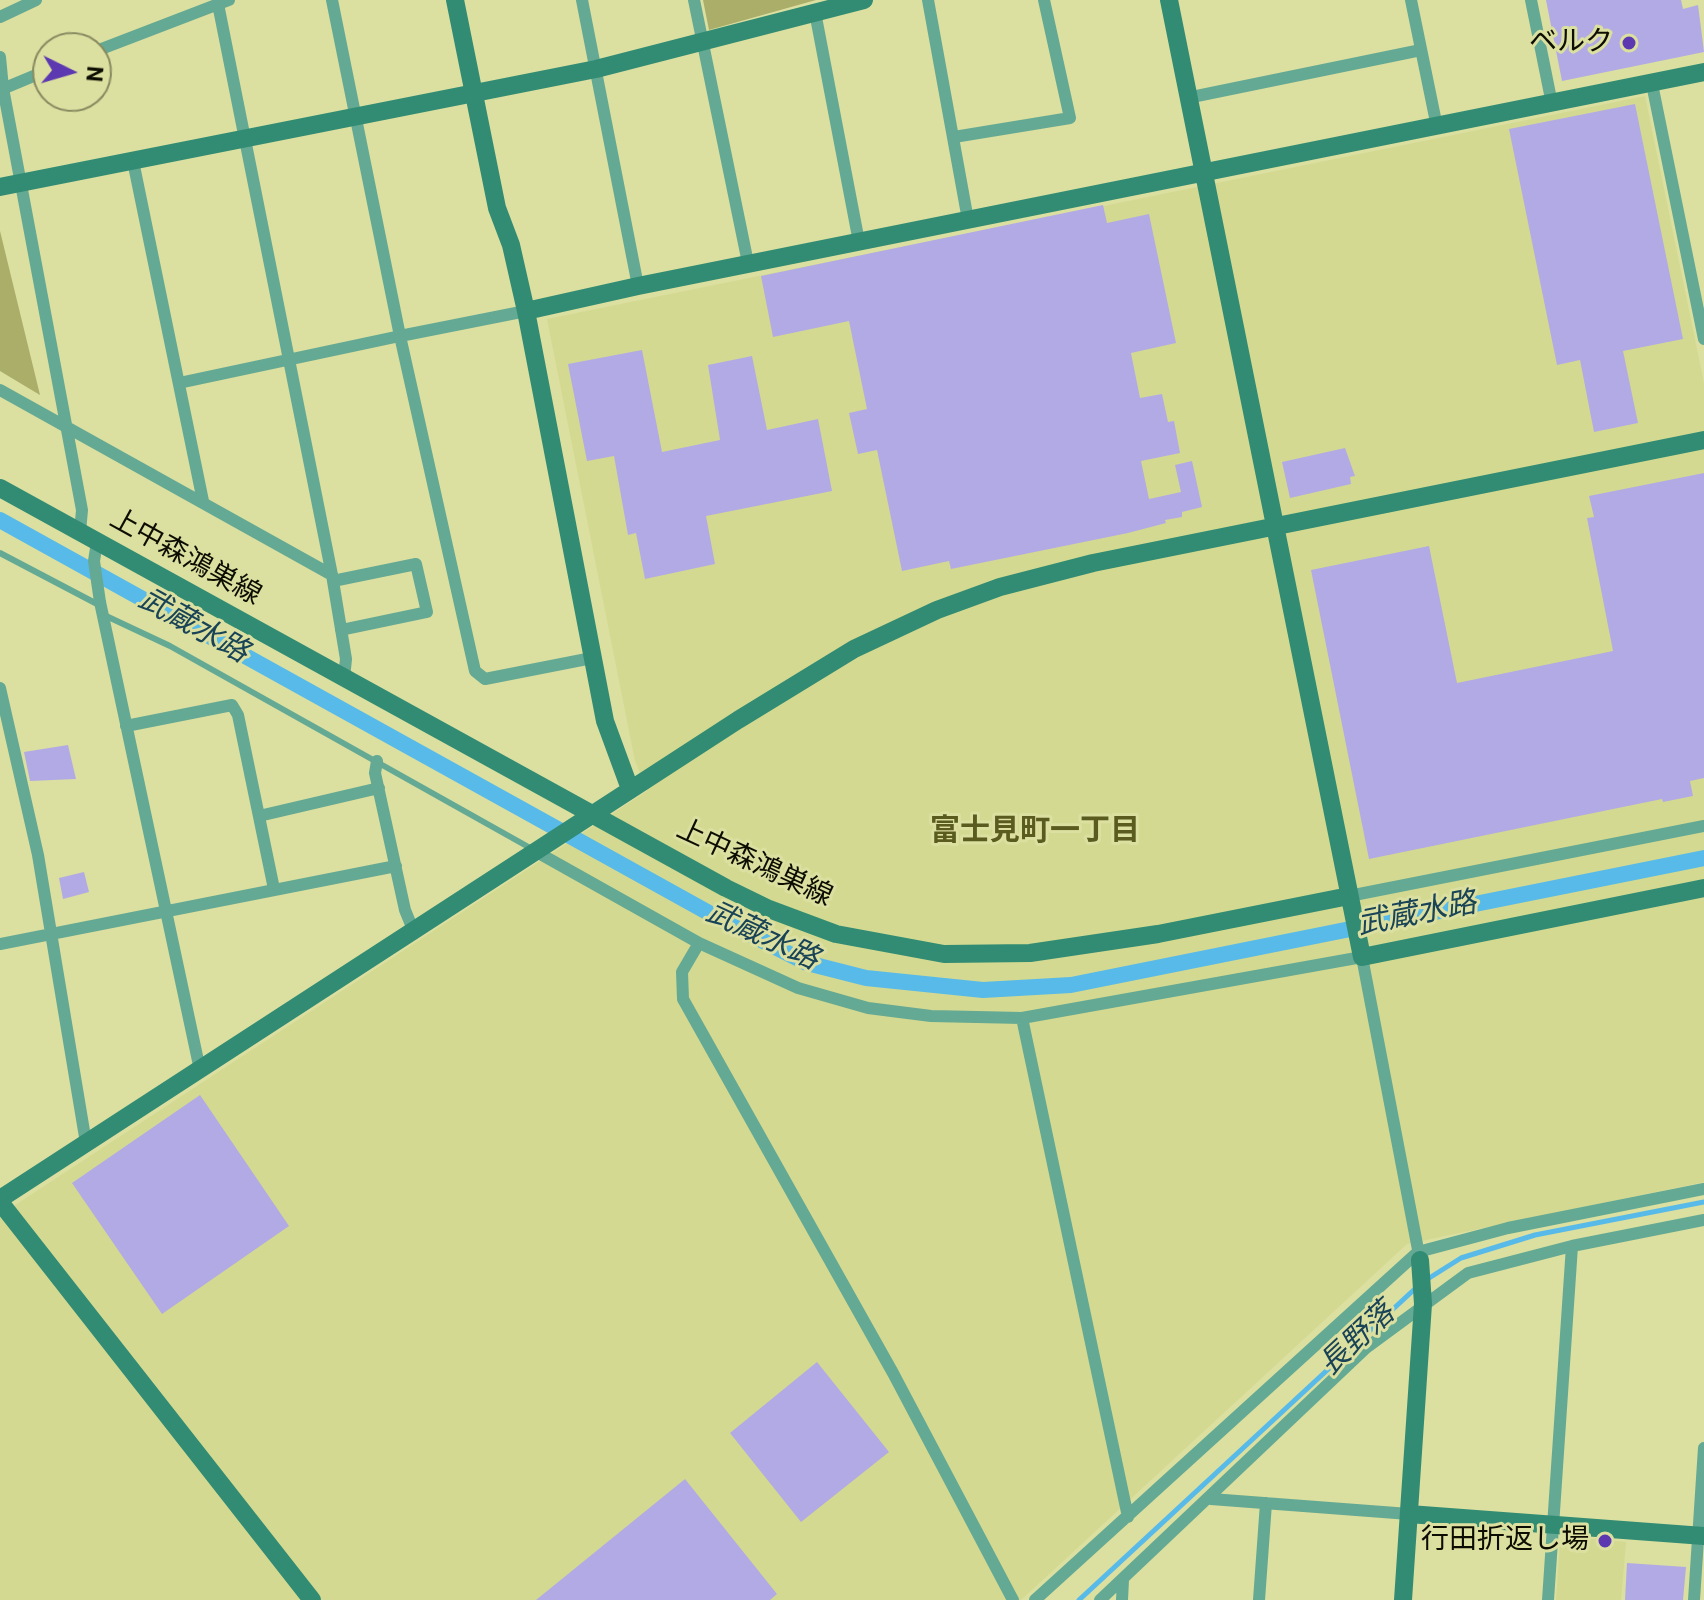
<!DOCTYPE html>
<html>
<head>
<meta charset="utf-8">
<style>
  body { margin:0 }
  #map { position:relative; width:1704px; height:1600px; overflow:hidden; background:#dbdfa0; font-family:Roboto,sans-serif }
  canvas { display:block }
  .north { position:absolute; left:32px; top:32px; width:80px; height:80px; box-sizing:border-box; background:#dbdfa0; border:2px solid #888b60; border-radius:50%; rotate:95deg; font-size:22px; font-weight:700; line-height:32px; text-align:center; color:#0c0d00 }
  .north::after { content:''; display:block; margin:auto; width:28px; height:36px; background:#5d39b1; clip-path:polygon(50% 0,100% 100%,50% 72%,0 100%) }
</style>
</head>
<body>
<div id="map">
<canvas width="1704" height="1600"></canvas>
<div class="north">N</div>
</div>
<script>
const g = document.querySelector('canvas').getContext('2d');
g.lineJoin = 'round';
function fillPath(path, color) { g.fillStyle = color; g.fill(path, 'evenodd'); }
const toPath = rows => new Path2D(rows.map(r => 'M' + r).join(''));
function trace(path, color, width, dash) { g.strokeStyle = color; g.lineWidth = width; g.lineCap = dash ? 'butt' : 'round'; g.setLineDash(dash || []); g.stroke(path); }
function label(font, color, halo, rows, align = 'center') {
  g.font = font + ' Roboto,"Noto Sans JP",sans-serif'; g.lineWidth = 6; g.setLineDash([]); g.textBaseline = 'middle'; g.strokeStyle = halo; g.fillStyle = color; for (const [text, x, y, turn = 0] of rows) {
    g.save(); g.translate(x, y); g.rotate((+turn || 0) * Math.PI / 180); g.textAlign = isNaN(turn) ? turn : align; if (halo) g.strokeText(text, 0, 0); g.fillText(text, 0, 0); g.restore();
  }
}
fillPath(toPath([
  [1645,96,1704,383,1704,1182,1407,1244,1021,1600,0,1600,0,1215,647,791,635,761,547,319],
  [1566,1536,1626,1542,1621,1600,1556,1600,1560,1541]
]), '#d4d991');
fillPath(toPath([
  [703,0,816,0,709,30],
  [0,231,40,395,0,371]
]), '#aaae69');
trace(toPath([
  [1426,1280,1461,1258,1535,1235,1704,1202],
  [1079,1600,1418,1286]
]), '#58bae8', 5);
trace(toPath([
  [0,520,718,918,807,963,866,978,983,990,1071,985,1704,858]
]), '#58bae8', 16);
fillPath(toPath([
  [1546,0,1681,0,1683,9,1698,5,1704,52,1562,81],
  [1635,104,1683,339,1623,351,1638,423,1594,432,1580,360,1557,365,1509,129],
  [1103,205,1107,223,1149,214,1176,343,1131,353,1140,398,1162,394,1168,422,1174,421,1180,453,1141,461,1149,499,1181,492,1175,465,1192,461,1202,507,1182,512,1182,517,1165,520,1166,523,1128,533,951,569,949,561,902,571,877,450,858,454,849,413,867,409,849,321,773,337,761,276],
  [642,350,662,452,720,440,708,365,752,356,767,430,818,419,832,491,706,516,715,564,645,579,636,533,628,535,614,456,587,461,568,364],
  [1345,448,1355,476,1350,477,1351,484,1290,498,1282,462],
  [1704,473,1704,778,1690,781,1693,796,1663,802,1662,799,1369,859,1311,570,1429,546,1457,683,1613,651,1587,518,1594,517,1589,496],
  [68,745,76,779,30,781,24,752],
  [84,872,89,892,63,899,59,878],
  [200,1095,289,1226,162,1314,72,1183],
  [817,1362,889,1452,801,1522,730,1433],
  [685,1479,777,1594,770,1600,536,1600],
  [1627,1563,1686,1567,1683,1600,1625,1600]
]), '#b2aae4');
trace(toPath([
  [0,553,99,605],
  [104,615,170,646,532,849]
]), '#64a993', 6);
trace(toPath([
  [332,0,400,336,526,311],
  [582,0,638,286],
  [694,0,748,263],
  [928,0,968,220],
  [1411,0,1437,127],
  [1531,0,1552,104],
  [218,4,332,575,346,659,344,678],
  [815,12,859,242],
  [0,17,36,0],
  [96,51,229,0],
  [0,57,3,88,82,510,80,532],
  [1652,84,1704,339],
  [0,90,48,70],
  [1187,98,1421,50],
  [954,137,1070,118,1044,0],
  [133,161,203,501],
  [179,383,400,336,475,671,485,679,592,658],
  [0,390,332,575],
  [97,542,94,561,100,602,200,1070],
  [333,581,416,564,427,612,341,630],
  [0,688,38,855,86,1143],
  [126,726,232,705,238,715,274,889],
  [377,761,375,773,405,910,414,932],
  [259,816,379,788],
  [535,851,699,943,798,988,868,1008,931,1016,1022,1018,1362,957,1420,1260],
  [1349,896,1704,826],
  [699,943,682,972,683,999,893,1373,1013,1600],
  [0,944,396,866],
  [1022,1018,1128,1517],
  [1211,1499,1409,1514],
  [1035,1600,1418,1252,1508,1228,1704,1189],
  [1100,1600,1366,1348,1468,1273,1572,1246,1704,1220],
  [1122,1600,1123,1580],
  [1259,1600,1266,1503],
  [1548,1600,1572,1246],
  [1694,1600,1704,1448]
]), '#64a993', 12);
trace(toPath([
  [455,0,497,208,511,245,526,311,605,721,630,789],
  [1169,0,1362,957,1704,888],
  [0,187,596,69,864,0],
  [526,311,638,286,1704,72],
  [0,488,726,888,769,909,836,934,944,954,1030,953,1158,934,1349,896],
  [0,1199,738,720,854,649,937,610,1000,587,1093,563,1704,440],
  [0,1202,312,1600],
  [1409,1514,1704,1536],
  [1403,1600,1423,1304,1420,1260]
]), '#318c73', 18);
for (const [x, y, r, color] of [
  [1629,43,8,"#5d39b1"],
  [1605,1541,8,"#5d39b1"]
]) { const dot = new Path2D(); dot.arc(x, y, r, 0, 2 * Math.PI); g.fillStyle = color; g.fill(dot); trace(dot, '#dbdfa0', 3); }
label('28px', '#0c0d00', '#dbdfa0', [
  ["ベルク",1613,43],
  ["行田折返し場",1589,1541]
], 'right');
label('28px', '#0c0d00', '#dbdfa0', [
  ["上中森鴻巣線",185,558,29],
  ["上中森鴻巣線",754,864,25]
]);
label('italic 30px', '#194356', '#dbdfa0', [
  ["武蔵水路",193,627,29],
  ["武蔵水路",1417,915,-11],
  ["武蔵水路",762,937,25],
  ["長野落",1358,1340,-43]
]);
label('bold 30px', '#595c1e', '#dbdfa0', [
  ["富士見町一丁目",1035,832]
]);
</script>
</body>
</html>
